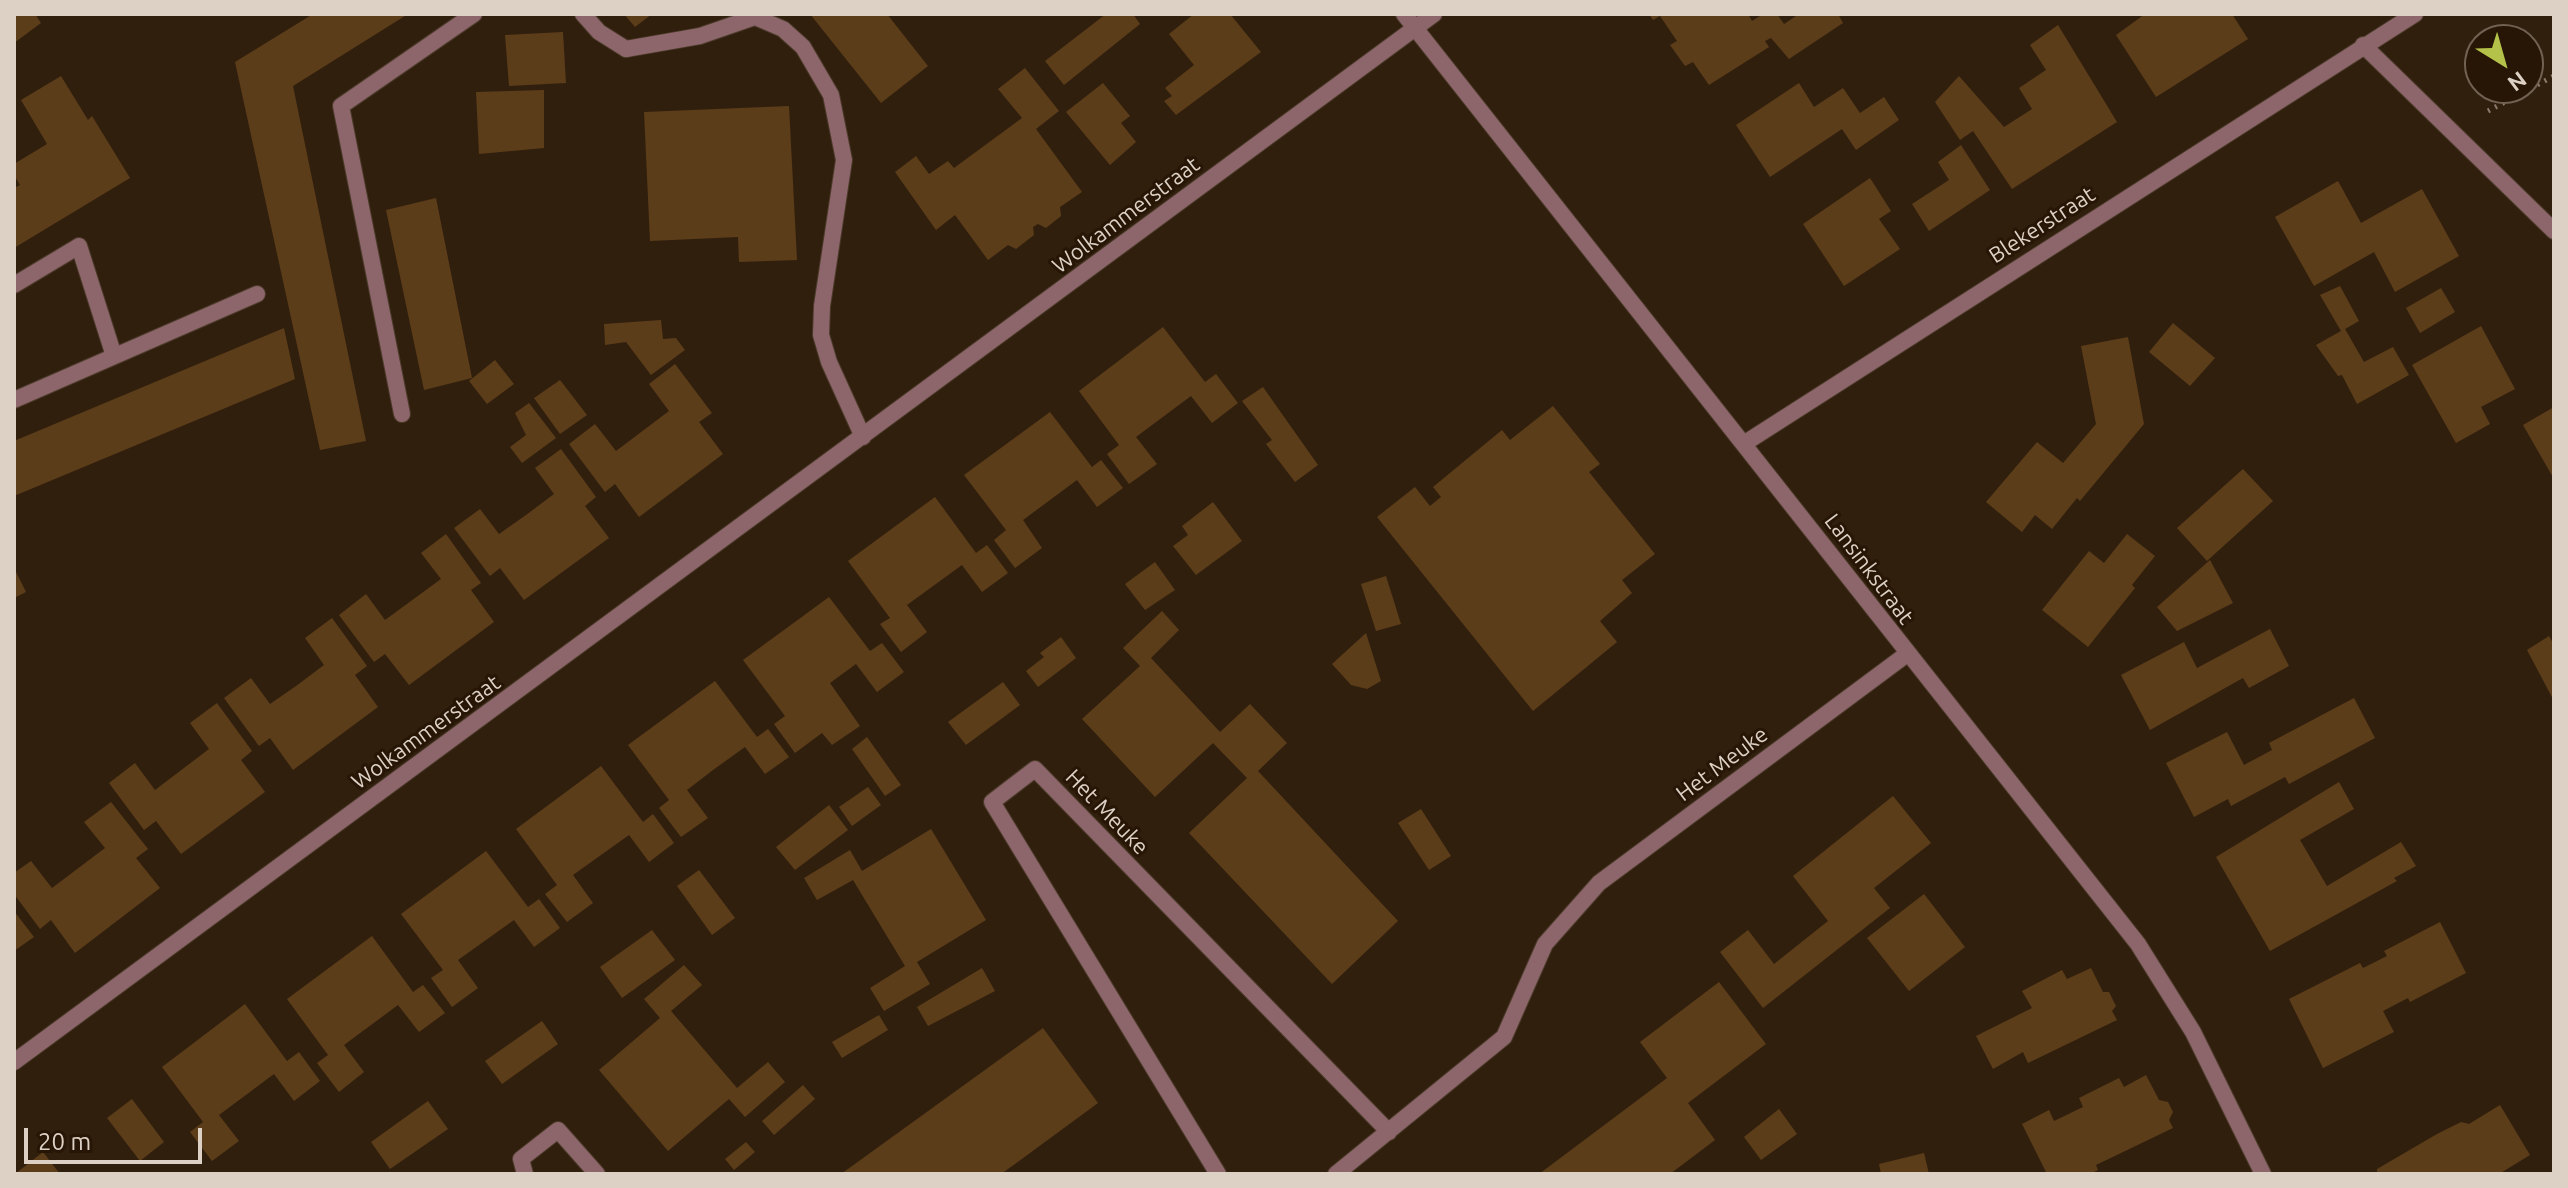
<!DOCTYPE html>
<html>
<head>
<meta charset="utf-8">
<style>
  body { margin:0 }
  #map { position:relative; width:2568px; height:1188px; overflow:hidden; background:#311f0e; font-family:Ubuntu,sans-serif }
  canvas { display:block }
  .frame { position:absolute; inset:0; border:16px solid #ddd1c6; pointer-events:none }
  .north { position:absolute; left:2464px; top:24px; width:80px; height:80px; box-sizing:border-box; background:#271605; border:2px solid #706152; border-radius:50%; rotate:143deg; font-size:22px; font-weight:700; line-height:32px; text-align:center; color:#ddd1c6 }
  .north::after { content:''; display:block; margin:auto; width:28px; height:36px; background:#b5c249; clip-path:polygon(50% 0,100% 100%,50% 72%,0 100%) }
  .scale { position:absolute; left:24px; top:1128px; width:178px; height:36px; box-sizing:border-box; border:4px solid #ddd1c6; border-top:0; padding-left:10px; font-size:24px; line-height:28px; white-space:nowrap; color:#ddd1c6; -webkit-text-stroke:6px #271605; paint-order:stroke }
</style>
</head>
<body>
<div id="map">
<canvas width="2568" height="1188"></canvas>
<div class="frame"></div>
<div class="north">N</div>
<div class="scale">20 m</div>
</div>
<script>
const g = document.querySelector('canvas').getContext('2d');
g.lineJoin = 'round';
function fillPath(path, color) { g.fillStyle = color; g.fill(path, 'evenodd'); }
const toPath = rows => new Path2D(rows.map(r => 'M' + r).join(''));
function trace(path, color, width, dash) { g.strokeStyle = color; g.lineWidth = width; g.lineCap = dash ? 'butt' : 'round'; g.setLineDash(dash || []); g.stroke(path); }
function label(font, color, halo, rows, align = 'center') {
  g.font = font + ' Ubuntu,sans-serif'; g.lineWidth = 6; g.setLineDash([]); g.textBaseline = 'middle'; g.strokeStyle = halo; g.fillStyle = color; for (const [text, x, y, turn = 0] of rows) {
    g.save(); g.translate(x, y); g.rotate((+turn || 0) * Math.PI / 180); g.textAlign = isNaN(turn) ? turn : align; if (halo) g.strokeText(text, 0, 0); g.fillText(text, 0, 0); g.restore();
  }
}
fillPath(toPath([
  [14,14,35,14,41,23,14,43],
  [313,14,408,14,293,86,366,441,320,450,235,62],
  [624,14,652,14,635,27],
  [810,14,887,14,928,66,881,103],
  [1106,14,1133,14,1140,24,1064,85,1045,61],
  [1194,14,1230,14,1261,52,1176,115,1164,101,1172,96,1165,88,1194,65,1169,34],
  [1649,14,1748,14,1752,21,1763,14,1777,14,1784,24,1799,14,1838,14,1843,23,1789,59,1771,38,1765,41,1769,47,1709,85,1693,62,1685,66,1670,45,1677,41,1660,16,1653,20],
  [2145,14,2232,14,2248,39,2156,97,2116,35],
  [2058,25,2117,122,2012,189,1973,131,1960,140,1935,102,1959,76,2004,127,2032,109,2019,88,2046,70,2030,45],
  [563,32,566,83,509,86,505,35],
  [1025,68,1059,111,1036,129,1082,192,1060,207,1061,216,1046,228,1038,224,1033,227,1034,235,1016,249,1008,245,988,260,955,215,936,230,895,172,916,156,929,174,948,161,954,168,1022,118,998,89],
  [61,76,88,120,92,116,130,178,14,248,14,188,20,185,14,175,14,164,47,144,21,100],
  [1103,83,1130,116,1121,123,1136,142,1110,165,1066,112],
  [1799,83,1814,107,1843,88,1860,113,1884,97,1899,120,1856,150,1842,129,1770,177,1736,125],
  [544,90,544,148,479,154,476,92],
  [789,106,797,260,739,262,738,237,650,241,644,112],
  [1961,145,1990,190,1929,231,1912,204,1949,180,1938,162],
  [1870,178,1891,211,1879,219,1900,249,1844,286,1803,224],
  [2338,181,2361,223,2422,189,2459,256,2395,292,2374,252,2314,286,2275,217],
  [436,198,472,378,424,390,386,210],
  [2340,286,2359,321,2345,329,2364,362,2393,347,2409,375,2357,404,2342,375,2338,376,2316,345,2341,331,2320,295],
  [2441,288,2455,312,2420,333,2406,308],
  [661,320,663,339,676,338,685,350,651,375,626,342,605,345,604,324],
  [2173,323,2215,358,2190,386,2149,352],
  [2481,326,2515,389,2481,407,2490,424,2456,443,2412,365],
  [1163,327,1205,382,1216,374,1238,403,1212,423,1191,396,1136,437,1157,464,1129,484,1107,454,1119,445,1079,391],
  [284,328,295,379,14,496,14,441],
  [2128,337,2144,424,2080,501,2077,498,2052,529,2035,515,2022,532,1986,502,2037,442,2063,463,2096,424,2081,346],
  [495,360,514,384,487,404,469,381],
  [675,364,712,413,699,422,723,454,639,517,615,484,605,492,569,444,595,424,616,451,669,411,649,384],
  [560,380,587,415,560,434,534,398],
  [1263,387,1318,465,1295,482,1266,444,1272,440,1242,401],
  [529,403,556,438,522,463,510,447,526,435,515,413],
  [1553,406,1600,464,1589,472,1655,554,1622,580,1632,593,1600,621,1617,642,1533,711,1377,517,1415,487,1430,506,1441,497,1433,487,1502,430,1510,440],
  [2554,407,2554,479,2523,425],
  [1050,412,1092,467,1101,460,1123,488,1097,507,1077,480,1023,520,1042,548,1015,568,994,540,1006,530,964,475],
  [561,449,596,497,585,506,609,538,524,600,500,568,490,576,454,528,480,509,499,534,526,515,554,494,535,468],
  [2243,469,2273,501,2207,561,2177,528],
  [935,497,976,553,987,545,1008,573,982,592,962,565,907,605,927,632,901,652,880,624,890,618,848,561],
  [1213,502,1242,541,1196,575,1173,546,1188,535,1182,526],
  [446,534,481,583,471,590,494,622,409,685,385,654,374,662,339,615,366,594,385,620,441,579,421,553],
  [2127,534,2155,556,2132,585,2135,588,2088,647,2042,610,2089,551,2104,563],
  [2210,560,2233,603,2177,631,2157,607],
  [1155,562,1175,590,1145,610,1125,584],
  [14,568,26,592,14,598],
  [1386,576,1401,624,1376,631,1361,584],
  [829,597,870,651,882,643,904,672,877,692,856,664,830,683,860,726,832,745,822,733,795,753,774,724,785,716,743,660],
  [1162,611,1179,630,1151,658,1220,732,1250,704,1287,743,1258,771,1398,921,1332,984,1189,833,1247,778,1213,743,1155,797,1082,719,1140,666,1123,648],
  [332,618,367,666,355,675,378,707,293,770,270,738,259,746,224,698,251,678,270,704,296,686,324,665,305,638],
  [2270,629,2289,666,2249,688,2243,678,2150,730,2121,675,2184,642,2197,668],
  [1366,633,1381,681,1367,689,1351,685,1332,664],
  [2549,636,2554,645,2554,701,2527,650],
  [1061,637,1076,658,1038,687,1026,671,1044,657,1040,653],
  [715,681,757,737,768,729,789,757,765,774,745,747,713,770,687,790,708,818,681,837,659,808,669,800,628,745],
  [1003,682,1020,705,966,745,948,722],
  [2354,698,2375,738,2289,784,2285,777,2231,806,2228,799,2194,817,2166,763,2227,732,2244,765,2272,750,2269,743],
  [217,703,252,751,241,760,265,792,181,854,156,821,144,830,109,783,135,763,155,790,209,749,190,723],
  [867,737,901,785,885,796,852,749],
  [601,766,643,822,653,814,674,843,649,862,629,835,573,875,593,903,567,922,545,894,557,885,516,829],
  [2339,782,2354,809,2300,840,2327,886,2401,842,2416,866,2394,878,2397,881,2270,951,2216,857],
  [868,787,881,805,852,826,839,807],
  [1893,796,1931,843,1874,888,1890,908,1763,1008,1720,952,1748,930,1774,964,1828,921,1793,876],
  [111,802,148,849,136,858,160,888,75,953,51,920,40,929,14,894,14,873,31,861,52,888,105,848,84,822],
  [829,805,848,830,795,870,776,847],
  [1421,809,1451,856,1429,870,1398,823],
  [931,829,986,920,917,962,930,984,884,1011,870,988,905,966,853,880,817,900,804,878,850,850,862,871],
  [486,851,528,907,539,899,560,928,534,947,514,920,458,960,478,988,452,1007,431,978,443,970,401,914],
  [699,870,735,918,712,935,677,886],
  [1924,894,1965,947,1909,991,1867,938],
  [14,911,34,937,14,951],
  [2440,922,2466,973,2410,1002,2408,998,2383,1011,2394,1032,2323,1068,2289,999,2360,963,2363,968,2387,956,2384,951],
  [652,930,675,960,622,998,600,967],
  [372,936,413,992,423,985,445,1013,419,1032,398,1005,344,1045,364,1072,339,1092,317,1063,328,1055,287,999],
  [684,965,702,985,671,1011,737,1088,768,1062,785,1082,745,1117,729,1099,668,1151,599,1070,660,1018,644,999],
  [982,968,995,991,928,1026,917,1007],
  [2091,968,2103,992,2109,992,2116,1006,2112,1011,2117,1020,2028,1063,2023,1052,1993,1069,1976,1036,2032,1008,2022,991,2062,970,2067,979],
  [1719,982,1766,1044,1688,1103,1715,1140,1670,1174,1539,1174,1667,1078,1640,1042],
  [245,1004,287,1061,299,1052,320,1081,294,1101,274,1074,219,1115,239,1141,212,1161,190,1132,203,1122,162,1067],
  [879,1015,888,1030,842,1058,832,1042],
  [542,1021,558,1044,502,1084,485,1061],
  [1043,1028,1098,1103,1015,1164,1001,1174,841,1174],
  [2146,1075,2159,1100,2168,1102,2173,1112,2169,1120,2173,1128,2096,1165,2098,1170,2090,1174,2047,1174,2022,1124,2049,1110,2054,1121,2083,1107,2079,1098,2119,1078,2124,1087],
  [803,1085,815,1099,774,1135,762,1121],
  [132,1099,164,1142,140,1161,107,1118],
  [428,1101,448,1129,390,1169,371,1142],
  [2500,1105,2530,1155,2499,1174,2377,1174,2377,1169,2437,1134,2461,1122,2469,1124],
  [1779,1109,1797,1134,1761,1160,1744,1137],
  [746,1142,755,1152,734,1170,725,1159],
  [43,1152,60,1174,15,1174],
  [1924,1153,1929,1174,1881,1174,1879,1164]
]), '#5c3d19');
const service = toPath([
  [583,14,599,32,626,49],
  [14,285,79,246,114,356],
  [14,400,257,294],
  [402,414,341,106,474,14]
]);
const minor = toPath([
  [2363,45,2554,231],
  [626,49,700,36,755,17,783,29,803,47,831,95,844,160,822,306,821,335,829,362,863,437],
  [1745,443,2415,14],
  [14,1062,1434,14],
  [525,1174,521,1159,558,1130,597,1174],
  [1218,1174,992,802,1035,769,1389,1132],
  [1336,1174,1504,1037,1545,944,1599,883,1907,654]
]);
const tertiary = toPath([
  [1404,14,2138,944,2193,1032,2263,1174]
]);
trace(service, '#4d3b2b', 18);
trace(minor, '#4d3b2b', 18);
trace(tertiary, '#4d3b2b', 18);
trace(toPath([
  [2488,111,2554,76]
]), '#88796b', 5, [2, 6]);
trace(service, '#8c666a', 16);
trace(minor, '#8c666a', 16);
trace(tertiary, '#8c666a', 16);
label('22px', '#ddd1c6', '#271605', [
  ["Wolkammerstraat",1126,215,-37],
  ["Blekerstraat",2042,225,-33],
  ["Lansinkstraat",1869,569,53],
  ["Wolkammerstraat",426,732,-36],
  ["Het Meuke",1722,764,-37],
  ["Het Meuke",1107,812,46]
]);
</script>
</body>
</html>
